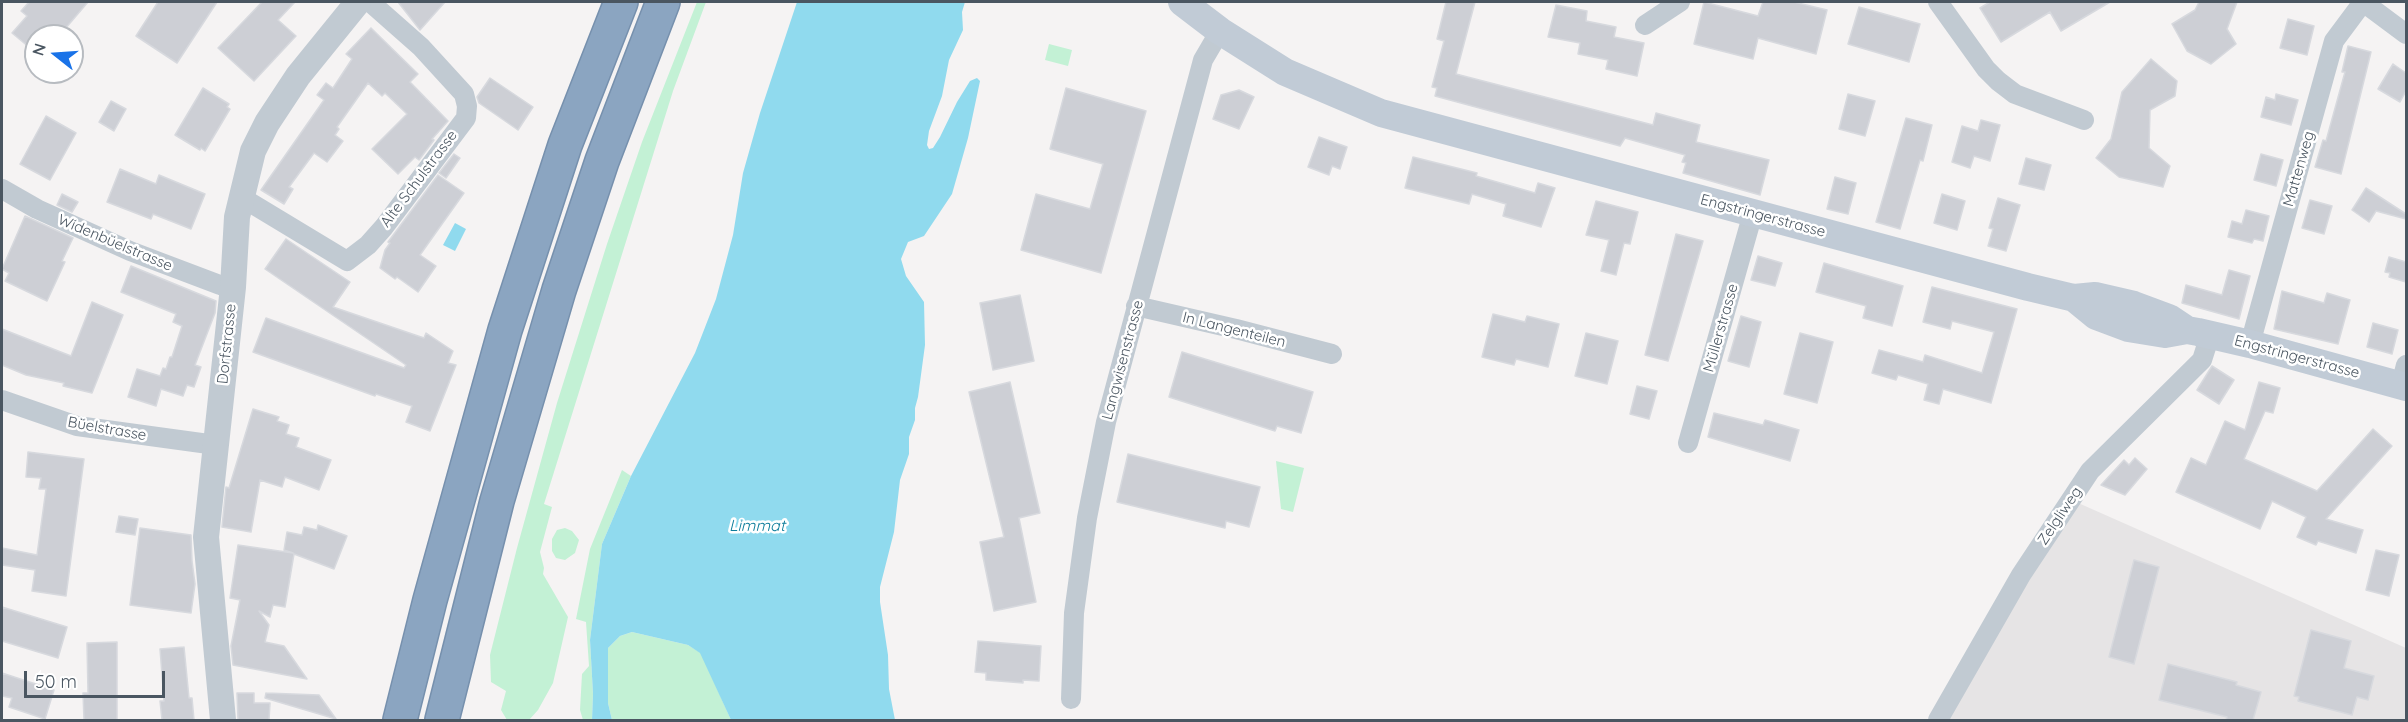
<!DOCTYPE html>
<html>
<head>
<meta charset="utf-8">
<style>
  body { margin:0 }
  #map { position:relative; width:2408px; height:722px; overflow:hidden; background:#f5f3f3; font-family:Quicksand,sans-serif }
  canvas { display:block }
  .frame { position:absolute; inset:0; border:3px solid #4a5661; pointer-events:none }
  .north { position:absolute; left:24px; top:24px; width:60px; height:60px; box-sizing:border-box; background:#fff; border:2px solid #b7bbc0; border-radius:50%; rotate:287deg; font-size:16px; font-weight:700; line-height:24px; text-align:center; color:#4a5661 }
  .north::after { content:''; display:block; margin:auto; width:21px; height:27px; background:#1a73e8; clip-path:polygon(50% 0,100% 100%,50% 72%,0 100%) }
  .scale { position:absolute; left:24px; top:671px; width:141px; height:27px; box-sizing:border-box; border:3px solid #4a5661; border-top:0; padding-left:8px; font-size:18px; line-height:21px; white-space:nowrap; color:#4a5661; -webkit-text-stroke:4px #fff; paint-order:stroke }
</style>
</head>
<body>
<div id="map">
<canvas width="2408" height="722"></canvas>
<div class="frame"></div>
<div class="north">N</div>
<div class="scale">50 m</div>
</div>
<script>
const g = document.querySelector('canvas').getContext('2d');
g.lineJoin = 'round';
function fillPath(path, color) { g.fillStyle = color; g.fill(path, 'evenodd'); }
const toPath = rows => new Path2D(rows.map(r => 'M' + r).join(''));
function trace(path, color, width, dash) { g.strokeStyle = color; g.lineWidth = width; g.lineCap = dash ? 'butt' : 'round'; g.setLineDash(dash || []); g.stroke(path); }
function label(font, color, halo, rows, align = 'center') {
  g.font = font + ' Quicksand,sans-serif'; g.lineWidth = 5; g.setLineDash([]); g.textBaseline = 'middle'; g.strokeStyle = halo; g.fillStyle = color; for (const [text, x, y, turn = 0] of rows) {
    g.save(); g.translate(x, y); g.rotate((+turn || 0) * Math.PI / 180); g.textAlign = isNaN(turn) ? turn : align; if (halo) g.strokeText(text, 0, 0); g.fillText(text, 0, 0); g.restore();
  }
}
fillPath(toPath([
  [2076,502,2406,648,2406,720,1946,720,1998,627]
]), '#e6e4e5');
fillPath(toPath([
  [697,2,706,2,673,91,544,504,552,507,540,552,544,568,543,574,568,617,553,683,538,710,529,720,507,720,501,710,506,691,491,682,490,655,517,548,557,403,607,244,642,142],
  [1049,44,1072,50,1068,66,1045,60],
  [1276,461,1304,468,1293,512,1281,509],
  [622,470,631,476,602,544,590,640,593,694,592,720,583,720,580,710,582,674,589,666,586,622,576,619,590,549],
  [565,528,572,531,579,540,575,553,565,560,556,558,552,551,552,539,557,530],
  [632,632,688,645,701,653,731,720,612,720,608,703,608,648,620,636]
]), '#c3f1d5');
fillPath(toPath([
  [797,2,965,2,962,12,963,30,949,60,942,96,929,131,927,145,929,149,933,148,940,137,957,102,970,81,977,78,980,81,968,138,952,194,924,236,908,242,901,259,906,276,924,302,925,345,918,397,915,408,915,420,909,437,909,454,900,480,894,532,880,587,880,602,888,655,889,689,895,720,731,720,700,653,688,645,632,632,620,636,608,648,608,703,612,720,592,720,593,694,590,640,602,544,631,476,695,353,716,299,733,235,743,173,760,113],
  [455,223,466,229,455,251,443,245]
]), '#90daee');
const building = toPath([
  [29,2,88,2,59,36,36,36,36,53,12,33,27,16,21,11,29,2],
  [158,2,217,2,177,63,136,36,158,2],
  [262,2,295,2,278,20,296,36,254,81,218,48,262,2],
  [398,2,445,2,420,30,398,2],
  [1446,2,1475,2,1456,74,1653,125,1656,113,1700,125,1696,142,1769,160,1760,195,1683,173,1686,163,1682,162,1685,155,1625,138,1620,146,1435,96,1437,88,1432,87,1444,41,1437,39,1446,2],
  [1704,2,1758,16,1763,2,1794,2,1827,10,1816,54,1758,38,1753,59,1694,44,1704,2],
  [1990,2,2110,2,2061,31,2050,12,2001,42,1980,8,1990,2],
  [2199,2,2237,2,2227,29,2236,44,2211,64,2187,51,2172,24,2195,10,2199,2],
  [1556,5,1587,11,1586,21,1616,27,1614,37,1644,43,1637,76,1606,69,1608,60,1578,54,1580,43,1548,37,1556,5],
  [1859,7,1920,24,1909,62,1848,44,1859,7],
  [2288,19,2314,26,2307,55,2280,48,2288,19],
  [371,28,418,74,410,82,448,121,432,139,434,140,419,160,415,157,398,174,372,149,407,114,385,93,382,96,368,83,337,127,339,129,335,135,343,141,327,162,314,153,289,187,293,189,284,204,261,190,324,100,317,95,326,83,333,88,352,59,346,54,371,28],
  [2348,46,2371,52,2341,174,2315,167,2323,140,2326,141,2345,72,2342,72,2348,46],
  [2151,59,2177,81,2175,96,2150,110,2149,148,2170,166,2163,187,2119,177,2096,158,2111,139,2122,92,2151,59],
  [2393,64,2406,73,2406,91,2400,102,2378,89,2393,64],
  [490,78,533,107,518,130,479,103,477,97,490,78],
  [203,88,229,104,227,107,230,109,205,151,201,148,200,150,175,135,203,88],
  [1066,88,1146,111,1101,273,1021,250,1036,194,1090,209,1103,164,1050,149,1066,88],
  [1239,90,1254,97,1239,129,1213,119,1221,95,1239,90],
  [1848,94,1875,101,1865,136,1839,129,1848,94],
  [2276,94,2298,100,2291,125,2261,117,2266,97,2275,100,2276,94],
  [111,101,126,109,114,131,99,122,111,101],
  [46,116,76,133,50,180,20,164,46,116],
  [1906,118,1932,125,1923,161,1920,160,1900,229,1876,222,1906,118],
  [1981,120,2000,125,1990,161,1974,156,1970,168,1952,162,1962,126,1978,131,1981,120],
  [1319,137,1347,147,1340,169,1332,166,1329,175,1308,167,1319,137],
  [454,154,460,158,446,178,439,173,454,154],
  [2261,154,2283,160,2276,186,2254,180,2261,154],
  [1413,157,1477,173,1476,176,1535,193,1538,183,1555,188,1541,227,1503,216,1506,204,1472,194,1469,204,1405,188,1413,157],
  [2026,158,2051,165,2044,190,2019,184,2026,158],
  [120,169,156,184,159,175,205,194,191,229,153,214,151,219,107,202,120,169],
  [438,175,464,193,420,255,436,266,418,292,397,277,395,279,380,268,385,250,390,243,388,242,438,175],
  [1835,177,1856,183,1848,214,1827,209,1835,177],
  [2366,188,2406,214,2406,219,2376,211,2369,222,2352,210,2366,188],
  [62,194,78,202,72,212,57,205,62,194],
  [1942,194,1965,201,1957,230,1934,223,1942,194],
  [1998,198,2020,205,2006,251,1988,246,1993,229,1989,228,1998,198],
  [2310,200,2332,206,2324,234,2302,228,2310,200],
  [1596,201,1638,212,1630,244,1624,243,1616,275,1601,271,1609,240,1586,235,1596,201],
  [2246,210,2269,216,2263,241,2254,239,2252,243,2228,237,2232,221,2242,224,2246,210],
  [25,216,73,238,62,261,65,262,47,301,5,281,9,273,2,269,25,216],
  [1676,234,1703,241,1668,361,1645,355,1676,234],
  [286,239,350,282,333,307,424,338,426,333,453,351,448,363,456,365,430,431,406,422,412,406,376,394,375,396,253,352,266,318,404,368,406,365,265,269,286,239],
  [1758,256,1782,263,1775,286,1751,280,1758,256],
  [2389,257,2406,262,2406,282,2389,277,2390,273,2385,272,2389,257],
  [1824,263,1903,286,1892,326,1863,318,1866,306,1816,292,1824,263],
  [131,266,216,301,215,313,195,365,201,367,194,387,187,385,183,396,161,389,156,406,128,397,137,369,160,376,163,368,166,369,170,357,172,357,182,326,173,322,176,314,121,292,131,266],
  [2229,270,2250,276,2239,319,2182,303,2186,285,2222,295,2229,270],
  [1932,287,2017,309,1991,403,1943,389,1939,404,1924,400,1928,384,1898,375,1896,380,1872,373,1879,350,1923,362,1925,355,1982,373,1994,332,1952,321,1950,329,1923,322,1932,287],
  [2282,291,2324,303,2327,293,2350,300,2338,344,2274,329,2282,291],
  [1020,295,1034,361,993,370,980,303,1020,295],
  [92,302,123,315,92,393,63,386,64,383,26,375,2,365,2,329,71,356,92,302],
  [1493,314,1525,322,1527,316,1559,324,1548,367,1516,359,1514,365,1482,357,1493,314],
  [1741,316,1761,322,1749,367,1728,361,1741,316],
  [2373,323,2398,330,2392,354,2367,347,2373,323],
  [1586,333,1618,341,1607,384,1575,376,1586,333],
  [1800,333,1833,342,1817,403,1784,394,1800,333],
  [1182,352,1313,392,1301,433,1277,426,1275,431,1169,397,1182,352],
  [2212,366,2234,380,2219,404,2197,390,2212,366],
  [1010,382,1040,513,1019,518,1036,602,994,611,980,542,1004,537,969,392,1010,382],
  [2259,382,2280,388,2273,413,2265,411,2244,459,2317,491,2373,429,2392,446,2326,519,2363,530,2356,553,2318,541,2316,545,2297,537,2306,517,2272,501,2260,529,2176,492,2191,458,2206,465,2225,421,2245,430,2259,382],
  [1637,386,1657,391,1649,419,1630,414,1637,386],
  [253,409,279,417,277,421,289,425,286,434,299,438,296,447,331,460,319,490,285,477,282,487,260,480,251,532,222,527,226,487,229,488,253,409],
  [1714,413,1763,425,1765,420,1799,430,1790,461,1708,437,1714,413],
  [28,452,84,459,66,596,32,591,35,570,2,565,2,548,37,555,46,489,39,489,41,478,26,477,28,452],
  [1128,454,1260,487,1249,527,1226,521,1225,528,1117,502,1128,454],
  [2135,458,2147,469,2125,495,2101,485,2124,460,2129,465,2135,458],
  [119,516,138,519,135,535,116,532,119,516],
  [318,525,347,536,334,569,294,554,285,607,273,605,270,617,259,611,269,625,265,642,284,646,307,679,233,665,231,646,240,600,230,598,238,545,293,553,284,550,287,532,302,535,304,527,317,530,318,525],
  [140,528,191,535,192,561,195,584,191,613,130,605,140,528],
  [2376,550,2399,555,2389,596,2366,590,2376,550],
  [2134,560,2159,567,2134,664,2109,657,2134,560],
  [2,607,67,627,58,658,2,641,2,607],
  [2311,630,2351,641,2344,668,2374,676,2368,700,2357,697,2352,715,2298,701,2299,697,2294,696,2311,630],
  [978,641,1041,646,1039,681,1023,680,1023,683,986,680,986,673,975,672,978,641],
  [117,642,117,720,84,720,83,693,88,693,87,643,117,642],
  [184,647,189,698,192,698,194,720,162,720,160,701,164,701,160,649,184,647],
  [2168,664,2237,682,2236,685,2261,692,2253,720,2226,720,2227,717,2159,700,2168,664],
  [2,673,54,690,45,719,9,707,12,698,2,696,2,673],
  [237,693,254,693,254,703,270,703,269,720,238,720,237,693],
  [266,693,319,695,336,719,265,698,266,693]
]);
fillPath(building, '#cdcfd5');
trace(building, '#d7d9de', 1.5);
const motorway = toPath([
  [400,720,430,600,505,330,565,145,621,2],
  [442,720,497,501,559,290,602,161,663,2]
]);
trace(motorway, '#7690ad', 36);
trace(toPath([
  [1938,2,1986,69,1998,81,2015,94,2084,120],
  [2363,2,2406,34],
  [1645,25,1680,2],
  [2,189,37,209,130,251,220,285,233,287],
  [241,197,347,261,368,245,384,227,466,118,467,106,464,94,421,47,370,2],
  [1136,306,1236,329,1332,354],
  [2250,344,2334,41,2363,2],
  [2401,385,2406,365],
  [2,400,77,426,216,445],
  [1688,443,1753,213],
  [1071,699,1074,613,1087,518,1106,422,1203,60,1220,31],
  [1938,720,2021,575,2090,471,2202,360,2210,335]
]), '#c1cad2', 20);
trace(toPath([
  [223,720,206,537,233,287,237,217,253,151,267,123,298,76,358,2]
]), '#c1cad2', 26);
trace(toPath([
  [1182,2,1220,31,1285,72,1381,113,2028,287,2074,298,2095,296,2134,305,2169,318,2187,330],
  [2074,298,2096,316,2128,328,2165,334,2187,330,2198,332,2250,344,2406,387]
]), '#c1cbd6', 28);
trace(motorway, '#8ba5c1', 33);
label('15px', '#4a5661', '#fff', [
  ["Mattenweg",2299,169,-74],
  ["Alte Schulstrasse",419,179,-53],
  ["Engstringerstrasse",1763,216,15],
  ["Widenbüelstrasse",115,243,23],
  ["Müllerstrasse",1721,328,-74],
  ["In Langenteilen",1234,330,14],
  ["Dorfstrasse",227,344,-84],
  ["Engstringerstrasse",2297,357,15],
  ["Langwisenstrasse",1123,360,-75],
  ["Büelstrasse",107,429,10],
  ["Zelgliweg",2060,516,-56]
]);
label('italic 16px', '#0c7c9b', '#fff', [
  ["Limmat",757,526]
]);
</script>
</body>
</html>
